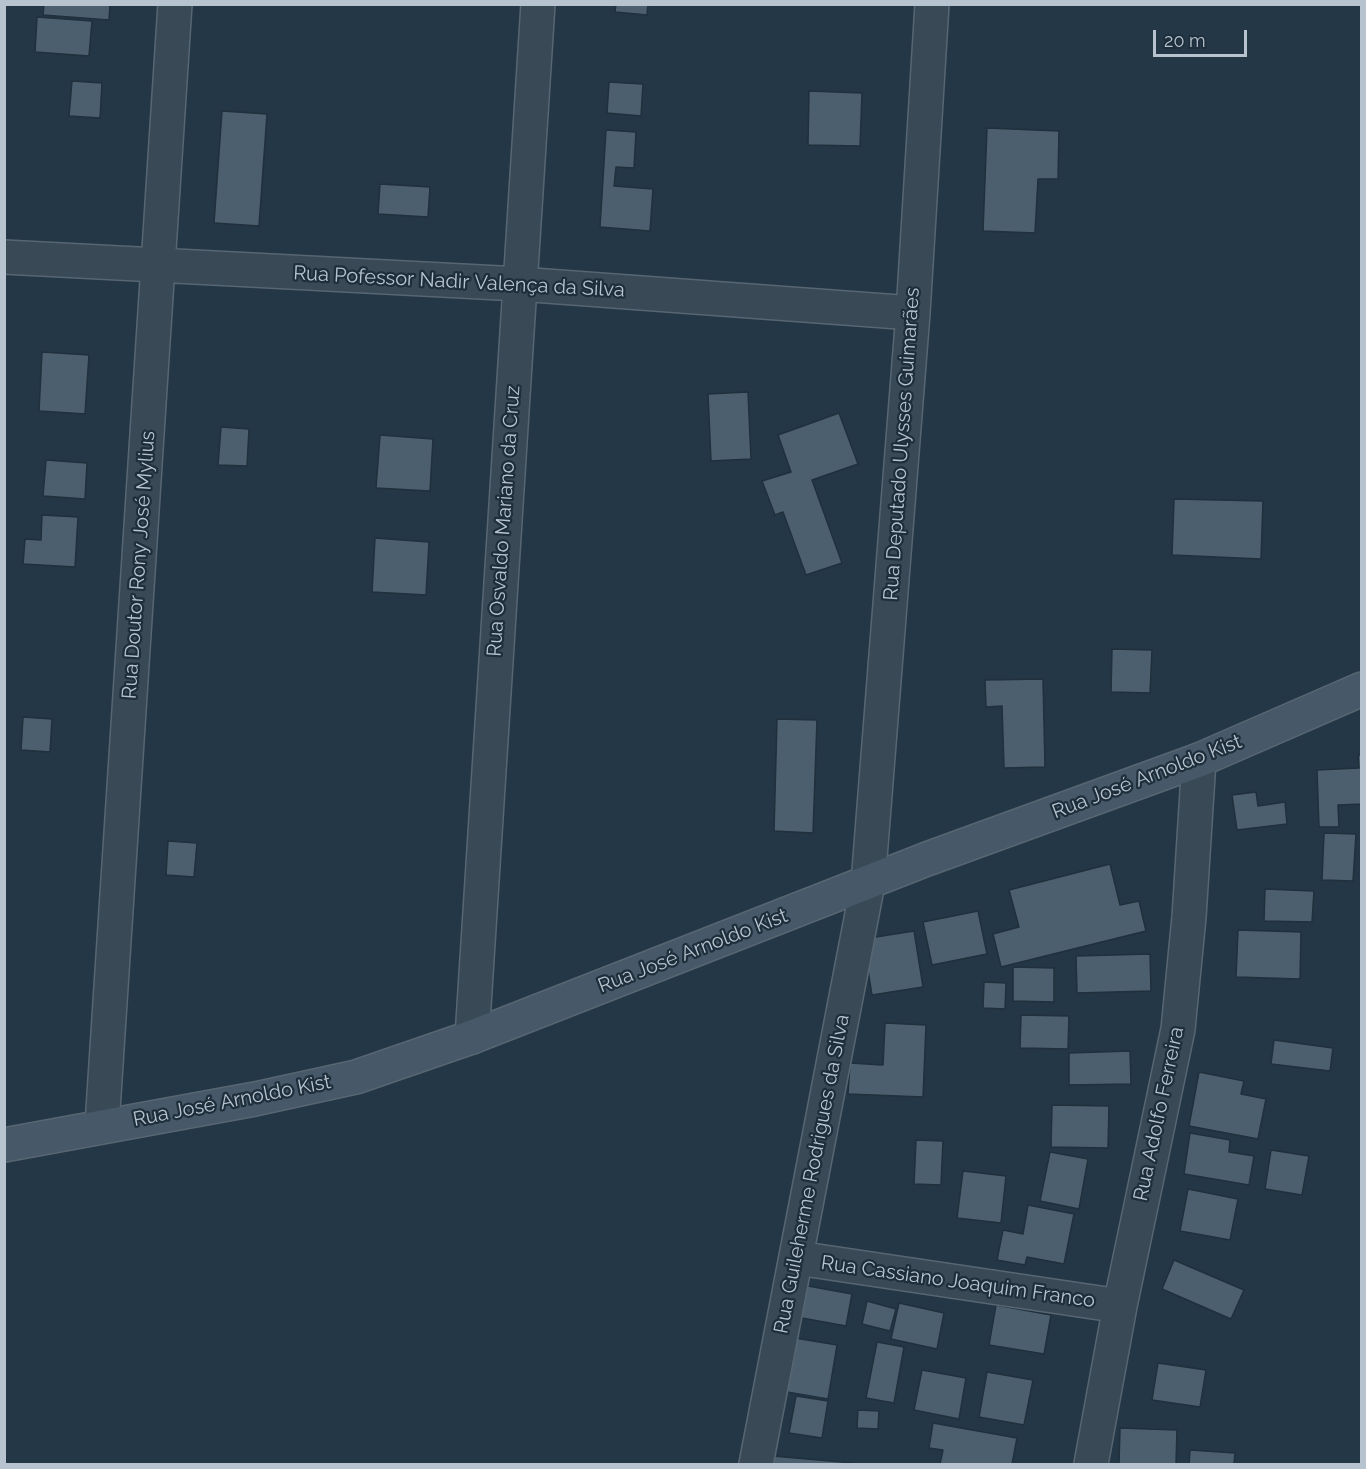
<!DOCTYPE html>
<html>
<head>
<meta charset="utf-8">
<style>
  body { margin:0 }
  #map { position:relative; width:1366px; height:1469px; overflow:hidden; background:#243746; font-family:Raleway,sans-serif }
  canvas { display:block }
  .frame { position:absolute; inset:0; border:6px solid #b7c3ce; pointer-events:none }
  .scale { position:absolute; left:1153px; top:30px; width:94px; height:27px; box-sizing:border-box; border:3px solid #b7c3ce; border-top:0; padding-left:8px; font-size:18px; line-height:21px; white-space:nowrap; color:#b7c3ce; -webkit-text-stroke:4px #1e2e3b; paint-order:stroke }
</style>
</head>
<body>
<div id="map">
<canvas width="1366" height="1469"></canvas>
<div class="frame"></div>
<div class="scale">20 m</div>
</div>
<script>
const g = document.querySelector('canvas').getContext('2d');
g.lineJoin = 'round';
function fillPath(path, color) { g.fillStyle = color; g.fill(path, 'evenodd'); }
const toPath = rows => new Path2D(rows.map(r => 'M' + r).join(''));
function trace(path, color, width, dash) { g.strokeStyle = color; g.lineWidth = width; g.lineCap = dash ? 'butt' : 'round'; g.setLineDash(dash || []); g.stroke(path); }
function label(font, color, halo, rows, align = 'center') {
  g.font = font + ' Raleway,sans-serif'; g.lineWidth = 4.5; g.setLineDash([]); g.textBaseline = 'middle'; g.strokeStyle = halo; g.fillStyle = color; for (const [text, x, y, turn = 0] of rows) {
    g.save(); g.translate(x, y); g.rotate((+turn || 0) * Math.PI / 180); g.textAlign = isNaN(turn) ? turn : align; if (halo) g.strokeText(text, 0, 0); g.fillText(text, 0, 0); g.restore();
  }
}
const building = toPath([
  [44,4,110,4,109,20,43,15,44,4],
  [616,4,648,4,647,15,615,12,616,4],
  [37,17,92,21,89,56,35,52,37,17],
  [72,81,102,83,100,118,69,116,72,81],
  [609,82,643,84,641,116,607,113,609,82],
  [809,91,862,93,860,146,808,145,809,91],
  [222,111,267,114,259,226,214,223,222,111],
  [987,128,1059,131,1058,179,1038,179,1035,233,983,231,987,128],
  [606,130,636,132,634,168,616,167,614,186,653,189,650,231,600,227,606,130],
  [380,184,430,187,428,217,378,214,380,184],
  [42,352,89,355,85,414,39,411,42,352],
  [748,392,751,459,711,461,708,394,748,392],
  [839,413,858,464,812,480,842,563,806,575,783,512,775,515,762,481,791,472,778,435,839,413],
  [221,427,249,429,247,466,218,465,221,427],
  [380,435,433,439,430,491,376,488,380,435],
  [46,460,87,463,85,499,43,496,46,460],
  [1174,499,1263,501,1261,559,1172,555,1174,499],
  [42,515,78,517,75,567,23,564,25,539,41,540,42,515],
  [375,538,429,542,426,595,372,592,375,538],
  [1112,649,1152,650,1150,693,1111,692,1112,649],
  [1043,679,1045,767,1004,768,1002,706,986,707,985,680,1043,679],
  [23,717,52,719,50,752,21,750,23,717],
  [777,719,817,720,813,833,774,831,777,719],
  [1358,755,1362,755,1362,804,1338,805,1339,827,1319,827,1317,770,1359,768,1358,755],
  [1256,792,1258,806,1285,802,1287,824,1237,830,1232,795,1256,792],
  [1324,833,1356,834,1353,881,1322,880,1324,833],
  [168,841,197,843,194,877,166,875,168,841],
  [1110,864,1120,905,1139,901,1146,931,1001,967,993,934,1019,927,1009,890,1110,864],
  [1265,889,1314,891,1312,922,1264,921,1265,889],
  [978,911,987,954,932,965,923,922,978,911],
  [1238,930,1301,932,1300,979,1236,977,1238,930],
  [914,931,923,987,872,995,863,939,914,931],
  [1150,954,1151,991,1077,993,1076,956,1150,954],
  [1013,967,1054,968,1054,1002,1013,1001,1013,967],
  [984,982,1006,983,1005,1009,983,1008,984,982],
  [1021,1015,1069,1016,1068,1049,1020,1048,1021,1015],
  [885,1023,926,1025,923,1097,848,1094,850,1063,883,1065,885,1023],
  [1274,1040,1333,1048,1330,1071,1271,1064,1274,1040],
  [1130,1051,1131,1084,1069,1085,1069,1053,1130,1051],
  [1199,1072,1244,1081,1241,1094,1266,1099,1258,1139,1189,1126,1199,1072],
  [1052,1105,1109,1106,1108,1148,1051,1147,1052,1105],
  [1190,1133,1230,1140,1229,1152,1254,1156,1249,1185,1184,1174,1190,1133],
  [916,1140,943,1141,941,1185,914,1184,916,1140],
  [1271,1150,1309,1156,1302,1195,1265,1189,1271,1150],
  [1050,1152,1088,1159,1079,1209,1040,1201,1050,1152],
  [963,1171,1006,1176,1001,1223,957,1218,963,1171],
  [1188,1189,1238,1199,1230,1240,1180,1231,1188,1189],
  [1028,1205,1074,1214,1064,1264,1027,1257,1025,1265,997,1260,1003,1230,1023,1234,1028,1205],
  [1174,1260,1244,1290,1231,1319,1162,1289,1174,1260],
  [797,1284,852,1294,846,1326,791,1316,797,1284],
  [867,1301,896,1309,890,1331,862,1324,867,1301],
  [899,1303,944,1313,937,1349,891,1339,899,1303],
  [996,1305,1051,1315,1044,1354,989,1345,996,1305],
  [795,1338,837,1345,828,1399,787,1392,795,1338],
  [877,1342,904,1347,894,1403,866,1398,877,1342],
  [1158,1363,1206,1370,1200,1407,1152,1400,1158,1363],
  [922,1370,966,1378,959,1419,914,1410,922,1370],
  [987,1372,1033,1380,1024,1425,979,1417,987,1372],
  [796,1396,828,1401,822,1438,789,1433,796,1396],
  [858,1410,879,1411,878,1429,857,1428,858,1410],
  [933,1423,1017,1438,1012,1464,940,1464,943,1450,929,1448,933,1423],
  [1120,1428,1177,1430,1176,1464,1119,1464,1120,1428],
  [1190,1450,1235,1453,1234,1464,1189,1464,1190,1450],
  [773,1456,853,1463,853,1464,772,1464,773,1456]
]);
fillPath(building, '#4b5f6e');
trace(building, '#20303d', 1.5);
const street = toPath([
  [4,257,519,284,913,313],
  [472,1037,538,4],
  [102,1125,175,4],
  [797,1258,1120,1306],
  [756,1464,868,883,913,313,932,4],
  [1091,1464,1120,1306,1178,1029,1189,917,1199,760]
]);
const secondary = toPath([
  [4,1145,255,1099,356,1077,472,1037,927,859,1199,760,1362,689]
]);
trace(street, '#586672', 36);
trace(secondary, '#586672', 36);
trace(street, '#394955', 33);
trace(secondary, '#475868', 33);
label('20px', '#b7c3ce', '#1e2e3b', [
  ["Rua Pofessor Nadir Valença da Silva",459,282,3],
  ["Rua Deputado Ulysses Guimarães",902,444,-86],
  ["Rua Osvaldo Mariano da Cruz",504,521,-86],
  ["Rua Doutor Rony José Mylius",139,565,-86],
  ["Rua José Arnoldo Kist",1147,777,-21],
  ["Rua José Arnoldo Kist",693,951,-21],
  ["Rua José Arnoldo Kist",232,1101,-11],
  ["Rua Adolfo Ferreira",1159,1114,-78],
  ["Rua Guileherme Rodrigues da Silva",812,1174,-79],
  ["Rua Cassiano Joaquim Franco",958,1282,8]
]);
</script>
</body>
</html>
